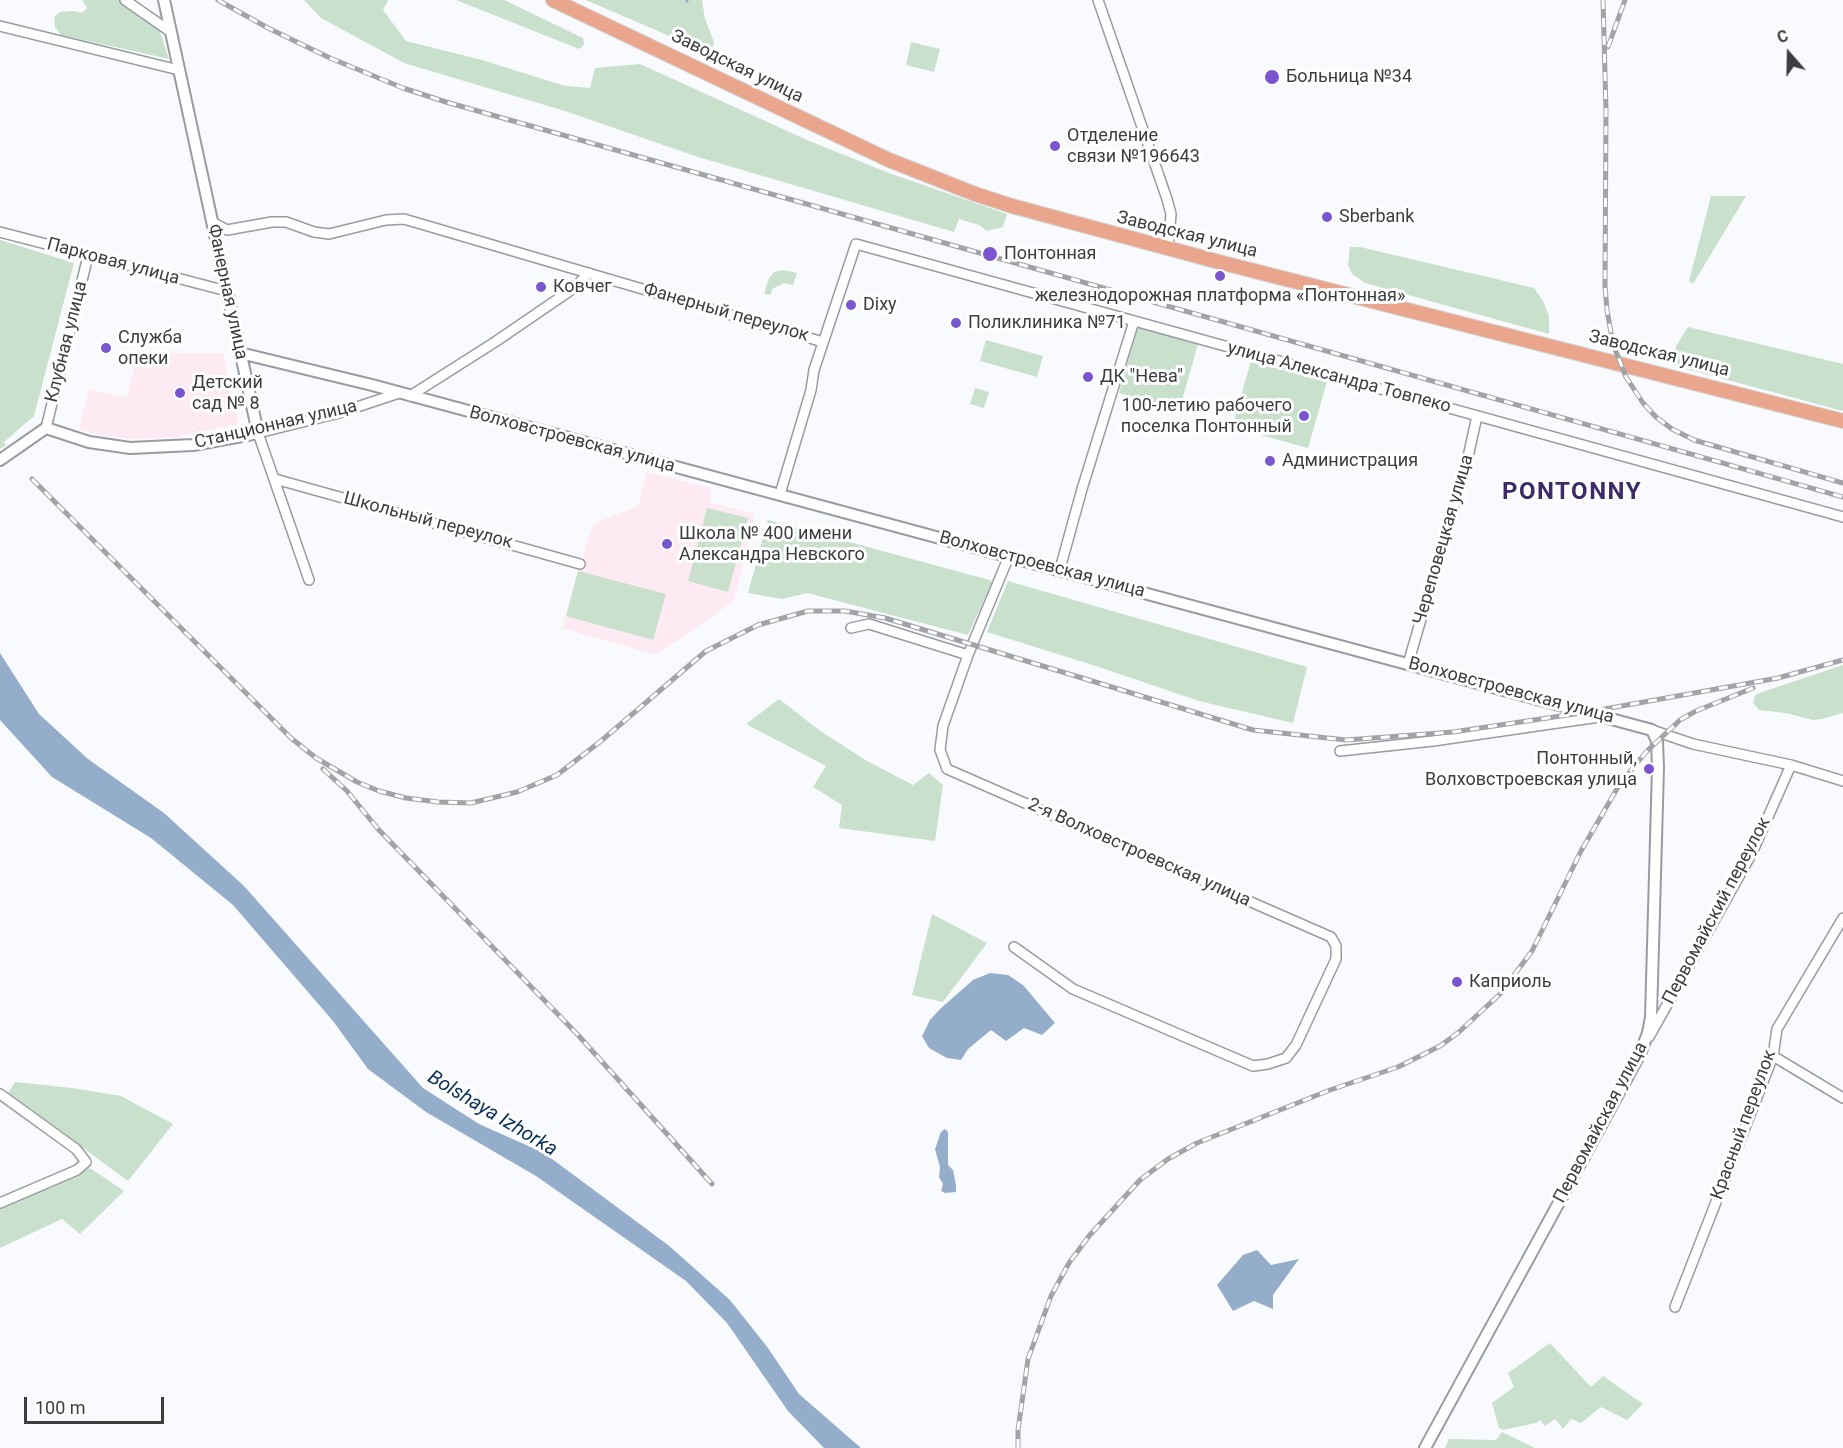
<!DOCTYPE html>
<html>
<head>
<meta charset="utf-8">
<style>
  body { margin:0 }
  #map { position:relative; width:1843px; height:1448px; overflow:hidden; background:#f8fafe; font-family:Roboto,sans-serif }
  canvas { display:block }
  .north { position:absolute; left:1759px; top:24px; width:60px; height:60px; -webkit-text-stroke:4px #fff; paint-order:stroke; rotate:340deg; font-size:16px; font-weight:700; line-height:24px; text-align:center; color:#3b3d3f }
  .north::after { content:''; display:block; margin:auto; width:21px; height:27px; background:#3b3d3f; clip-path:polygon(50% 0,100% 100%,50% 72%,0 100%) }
  .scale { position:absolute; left:24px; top:1397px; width:140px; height:27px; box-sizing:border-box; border:3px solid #3b3d3f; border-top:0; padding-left:8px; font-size:18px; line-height:21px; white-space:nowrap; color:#3b3d3f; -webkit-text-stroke:4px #fff; paint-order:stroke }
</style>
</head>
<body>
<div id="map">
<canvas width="1843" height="1448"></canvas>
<div class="north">С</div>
<div class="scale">100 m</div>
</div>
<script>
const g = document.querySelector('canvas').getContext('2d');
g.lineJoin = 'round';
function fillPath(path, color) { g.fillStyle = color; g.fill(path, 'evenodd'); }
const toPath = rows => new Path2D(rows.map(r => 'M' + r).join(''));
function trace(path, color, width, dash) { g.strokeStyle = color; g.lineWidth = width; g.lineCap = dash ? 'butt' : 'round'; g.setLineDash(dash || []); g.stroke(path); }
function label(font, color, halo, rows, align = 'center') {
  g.font = font + ' Roboto,sans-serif'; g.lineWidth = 6; g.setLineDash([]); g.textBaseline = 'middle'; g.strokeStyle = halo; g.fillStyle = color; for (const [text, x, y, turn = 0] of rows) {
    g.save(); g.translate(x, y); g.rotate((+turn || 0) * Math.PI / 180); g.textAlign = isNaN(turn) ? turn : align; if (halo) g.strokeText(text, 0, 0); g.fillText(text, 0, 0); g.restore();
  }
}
fillPath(toPath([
  [137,353,223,353,239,424,172,438,133,439,105,436,79,429,89,389,127,398],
  [647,472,712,488,709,502,755,514,734,601,656,655,562,628,593,524,638,506]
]), '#fdeaf3');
fillPath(toPath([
  [82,0,120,0,158,26,169,59,61,35,55,27,54,17,60,12,74,11,82,13,87,8],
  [304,0,388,0,383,10,406,41,482,60,565,86,590,88,595,68,640,64,807,140,889,173,1007,214,1003,227,987,231,979,225,959,219,954,232,698,157,565,111,404,63,321,18],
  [456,0,504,0,583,38,584,45,579,49],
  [586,0,702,0,705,19,714,42,711,54],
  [911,42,940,49,934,72,906,65],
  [1711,196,1746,196,1693,284,1689,281],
  [0,240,74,263,34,416,4,442,6,445,0,449],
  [1350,247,1360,247,1534,288,1543,301,1549,316,1549,334,1365,283,1352,274,1348,265],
  [783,270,797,273,793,285,784,283,772,289,771,295,764,294,769,278,774,272],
  [1138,327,1198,344,1179,411,1119,393],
  [1688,327,1843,364,1843,411,1679,367,1674,362,1676,346],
  [986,340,1043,356,1037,377,980,361],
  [1251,361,1327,382,1308,448,1232,427],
  [975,388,989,392,984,408,970,404],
  [707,508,748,518,728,592,688,581],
  [768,520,993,581,968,635,807,593,782,599,748,593],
  [578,571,666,594,653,640,566,616],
  [1008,581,1307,667,1293,723,1199,701,1096,666,987,632],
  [1843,665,1843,713,1822,719,1813,720,1786,713,1759,710,1753,703,1755,695,1762,692],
  [779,699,819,730,867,761,913,785,929,773,943,785,935,841,839,828,842,805,813,787,826,766,746,724],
  [932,914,987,943,943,1002,912,995],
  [15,1082,72,1088,121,1096,173,1124,128,1181,8,1093],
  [90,1168,124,1191,80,1234,62,1219,0,1248,0,1209],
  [1550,1343,1591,1387,1603,1376,1643,1404,1627,1420,1601,1407,1581,1423,1571,1419,1563,1429,1555,1419,1545,1426,1540,1420,1536,1423,1503,1430,1499,1428,1492,1403,1514,1387,1508,1373],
  [1502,1432,1535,1448,1445,1448,1449,1439,1496,1440]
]), '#c9e0cc');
fillPath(toPath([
  [0,653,39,714,88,759,164,813,244,886,423,1088,479,1124,544,1153,668,1245,730,1300,768,1348,799,1394,861,1448,824,1448,788,1411,727,1323,686,1281,536,1176,426,1112,368,1069,333,1021,233,905,151,838,52,777,0,720],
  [990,973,1008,975,1023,985,1055,1023,1042,1035,1024,1028,1006,1041,991,1030,968,1049,961,1060,947,1058,929,1048,922,1036,930,1020,940,1009,973,980],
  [945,1129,948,1132,948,1165,953,1170,956,1185,956,1192,945,1193,941,1191,943,1184,939,1177,940,1167,935,1149,941,1132],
  [1257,1250,1271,1265,1299,1259,1273,1295,1273,1309,1254,1301,1233,1311,1217,1285,1243,1255]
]), '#94adca');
trace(toPath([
  [687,1,687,0]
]), '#94adca', 3);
const minor = toPath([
  [125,0,171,32],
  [1098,0,1167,199,1171,214,1168,249],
  [0,26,179,70],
  [212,222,227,230,272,222,286,222,314,232,329,234,386,220,404,219,823,342],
  [0,232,227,291],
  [410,396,495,342,574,288,589,273],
  [46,428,88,256],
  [275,479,580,564],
  [780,494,811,390,814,370,856,244,1843,517],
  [1009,556,968,655,943,726,940,750,947,769,1331,937,1336,946,1336,959,1296,1045,1286,1058,1268,1064,1253,1066,1073,989,1014,947],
  [1060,569,1082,489,1134,321],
  [309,580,258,433,339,413,399,393],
  [851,628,869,624,968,655],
  [1408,664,1468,457,1477,416],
  [1652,730,1693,744,1791,765,1843,781],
  [1340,751,1433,741,1599,717],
  [1649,1037,1752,853,1791,765],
  [1773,1056,1843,1098],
  [0,1094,76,1149,86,1162,77,1170,0,1203],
  [1675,1307,1773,1056,1777,1029,1843,918]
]);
const tertiary = toPath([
  [240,353,372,385,1652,730,1657,741,1658,768,1651,1017,1648,1033,1640,1054,1425,1448],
  [0,460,46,428,89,442,130,448,193,445,258,433,164,0]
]);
const primary = toPath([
  [553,0,889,160,975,194,1012,206,1223,263,1843,421]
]);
trace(minor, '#989ca2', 12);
trace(tertiary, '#989ca2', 14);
trace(primary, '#d4d4d5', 16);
trace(minor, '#fff', 9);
trace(tertiary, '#fff', 10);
trace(primary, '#e9a68c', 14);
const rail = toPath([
  [218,0,268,28,330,58,403,88,446,102,1843,497],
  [1603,0,1606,111,1605,286,1607,310,1611,333,1615,349,1626,377,1643,403,1656,417,1672,429,1694,440,1843,483],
  [1608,47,1625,0],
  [32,479,291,738,316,758,357,782,379,791,406,798,438,802,471,803,496,797,517,792,557,775,601,741,706,651,758,625,808,611,845,611,885,618,1253,730,1346,740,1453,732,1588,712,1778,678,1843,660],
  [323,769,347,791,378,829,578,1035,712,1184],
  [1018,1448,1018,1430,1028,1359,1051,1296,1069,1263,1089,1236,1140,1180,1168,1159,1197,1143,1330,1090,1398,1067,1440,1046,1459,1032,1500,994,1532,951,1581,851,1618,787,1632,769,1647,751,1680,720,1696,711,1753,688]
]);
trace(rail, '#a1a3a6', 5);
trace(rail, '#fff', 3, [9]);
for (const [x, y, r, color] of [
  [1272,77,8,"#7955cf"],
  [1055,146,6,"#7955cf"],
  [1327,217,6,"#7955cf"],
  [990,254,8,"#7955cf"],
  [1220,276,6,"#7955cf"],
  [541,287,6,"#7955cf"],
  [851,305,6,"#7955cf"],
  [956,323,6,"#7955cf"],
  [106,348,6,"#7955cf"],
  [1088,377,6,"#7955cf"],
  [180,393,6,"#7955cf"],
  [1304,416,6,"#7955cf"],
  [1270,461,6,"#7955cf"],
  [667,544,6,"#7955cf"],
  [1649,769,6,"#7955cf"],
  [1457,982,6,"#7955cf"]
]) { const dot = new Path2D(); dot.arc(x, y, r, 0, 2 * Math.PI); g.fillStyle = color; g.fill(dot); trace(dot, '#fff', 2); }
label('18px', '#3b3d3f', '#fff', [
  ["Заводская улица",737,67,26],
  ["Заводская улица",1187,235,14],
  ["Парковая улица",113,262,15],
  ["Фанерная улица",227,292,78],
  ["Фанерный переулок",726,313,16],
  ["Клубная улица",67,342,-76],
  ["Заводская улица",1659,354,14],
  ["улица Александра Товпеко",1339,378,15],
  ["Станционная улица",276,425,-13],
  ["Волховстроевская улица",572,440,15],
  ["Школьный переулок",428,521,15],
  ["Череповецкая улица",1444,540,-74],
  ["Волховстроевская улица",1042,565,15],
  ["Волховстроевская улица",1511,691,15],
  ["2-я Волховстроевская улица",1139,853,24],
  ["Первомайский переулок",1717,911,-62],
  ["Первомайская улица",1601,1123,-62],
  ["Красный переулок",1744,1125,-70]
]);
label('18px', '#3b3d3f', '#fff', [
  ["Больница №34",1286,77],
  ["Отделение",1067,136],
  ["связи №196643",1067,157],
  ["Sberbank",1339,217],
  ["Понтонная",1004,254],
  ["Ковчег",553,287],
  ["железнодорожная платформа «Понтонная»",1220,296,"center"],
  ["Dixy",863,305],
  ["Поликлиника №71",968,323],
  ["Служба",118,338],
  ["опеки",118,359],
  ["ДК \"Нева\"",1100,377],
  ["Детский",192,383],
  ["сад № 8",192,404],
  ["100-летию рабочего",1292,406,"right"],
  ["поселка Понтонный",1292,427,"right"],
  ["Администрация",1282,461],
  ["Школа № 400 имени",679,534],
  ["Александра Невского",679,555],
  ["Понтонный,",1637,759,"right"],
  ["Волховстроевская улица",1637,780,"right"],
  ["Каприоль",1469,982]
], 'left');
label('italic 20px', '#093157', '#fff', [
  ["Bolshaya Izhorka",492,1114,31]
]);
g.letterSpacing = '1.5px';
label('bold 24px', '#3c2b67', '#fff', [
  ["PONTONNY",1572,493]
]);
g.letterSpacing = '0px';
</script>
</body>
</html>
